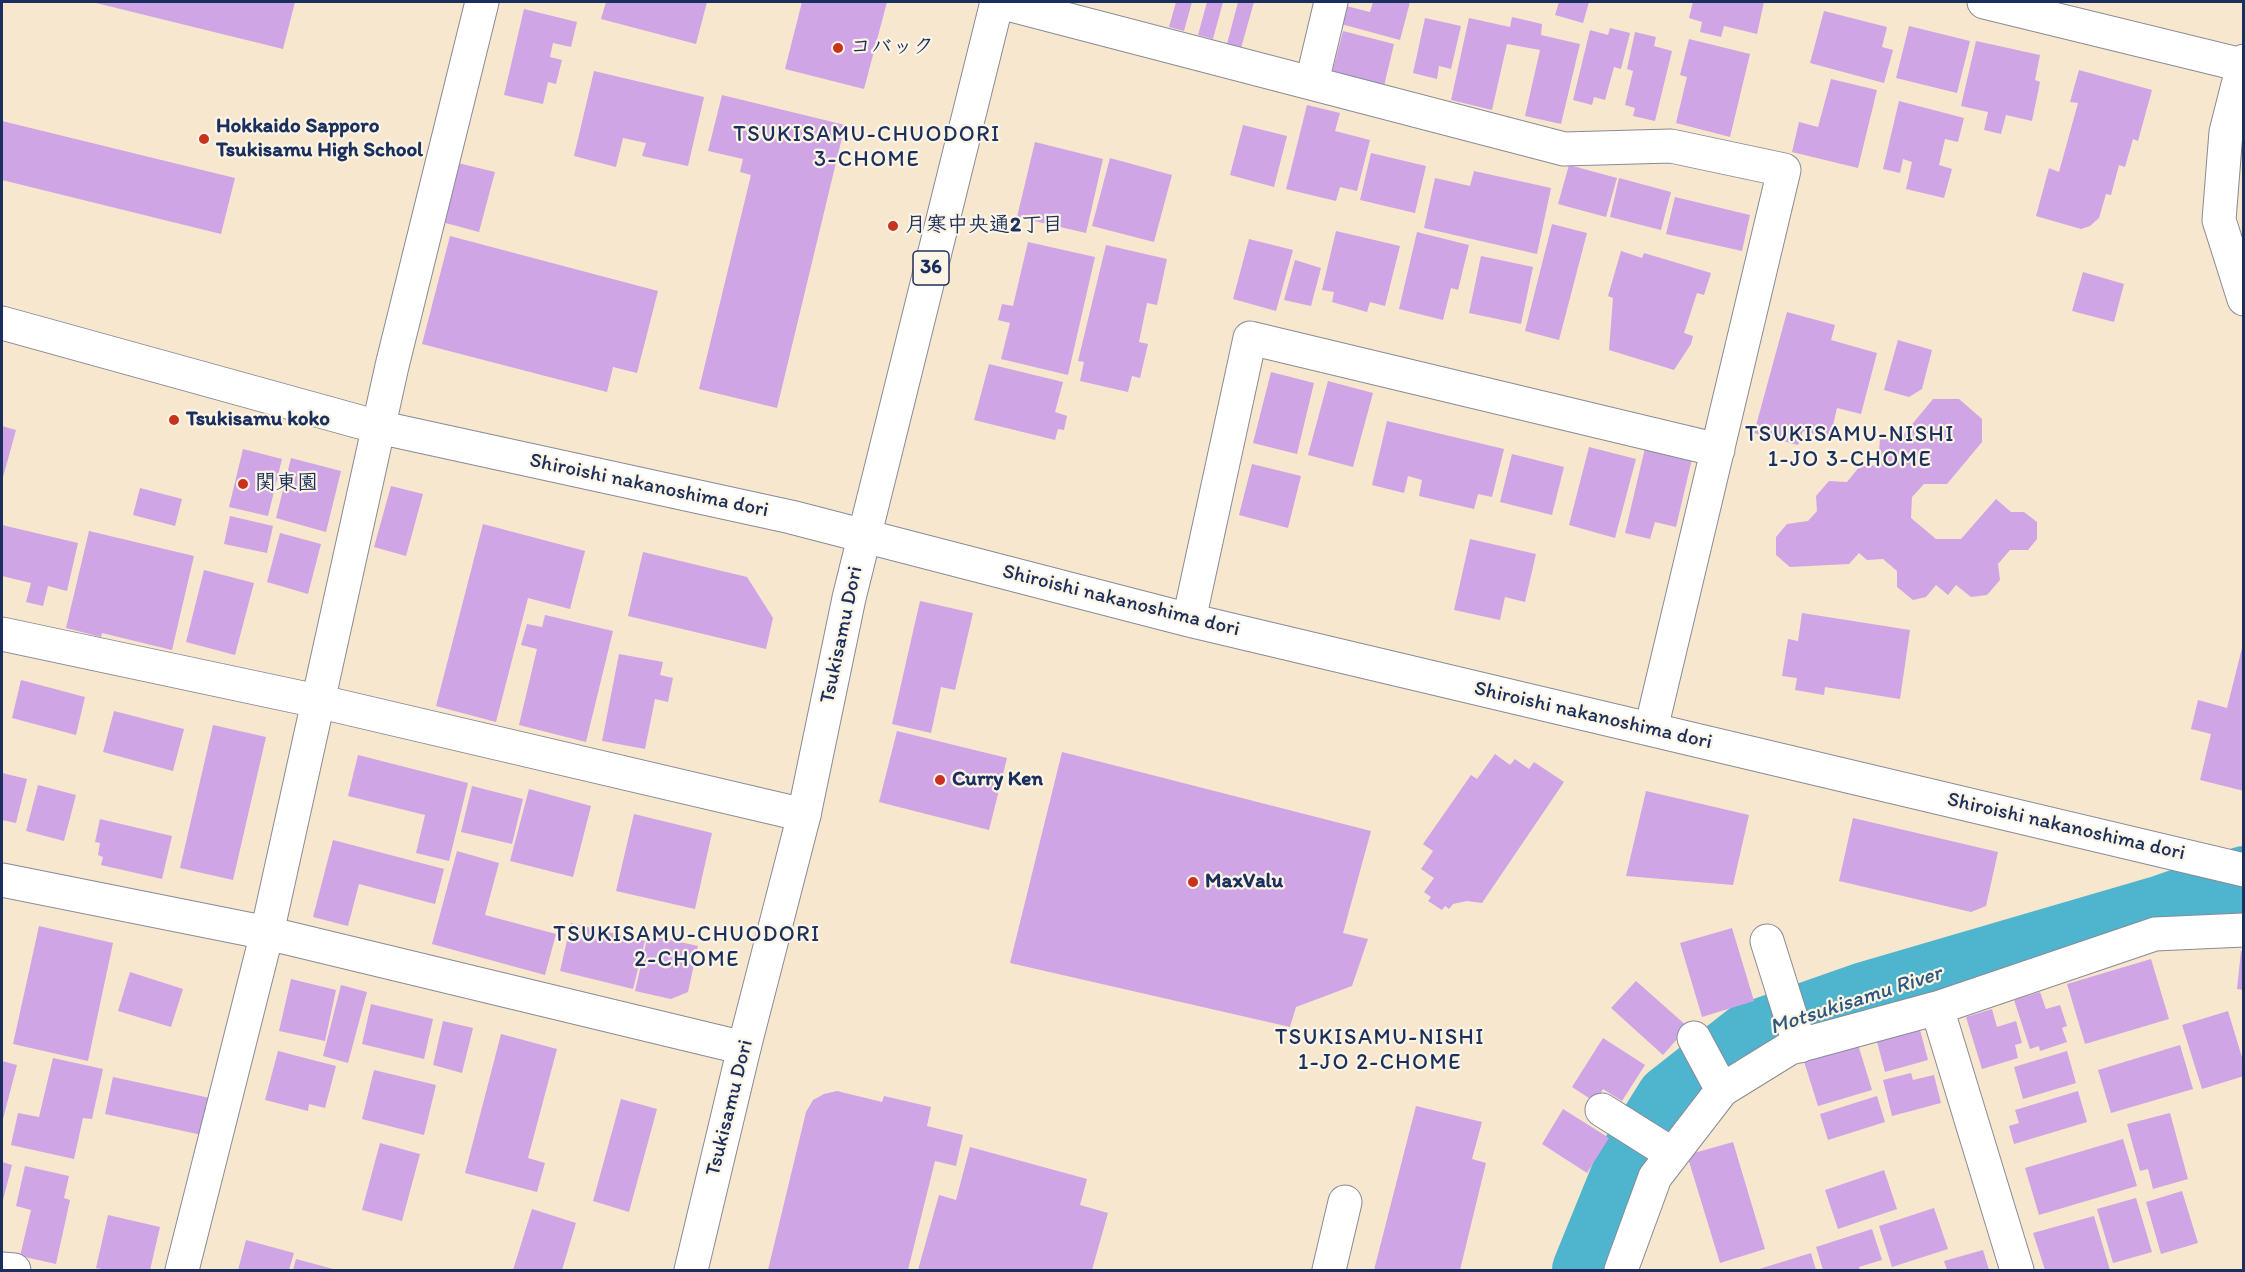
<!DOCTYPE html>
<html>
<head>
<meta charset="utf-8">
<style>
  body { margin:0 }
  #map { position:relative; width:2245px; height:1272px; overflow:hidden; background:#f7e7ce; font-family:Itim,sans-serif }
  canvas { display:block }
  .frame { position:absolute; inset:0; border:3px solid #1b2f5e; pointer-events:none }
</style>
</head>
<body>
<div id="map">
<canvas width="2245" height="1272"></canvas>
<div class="frame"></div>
</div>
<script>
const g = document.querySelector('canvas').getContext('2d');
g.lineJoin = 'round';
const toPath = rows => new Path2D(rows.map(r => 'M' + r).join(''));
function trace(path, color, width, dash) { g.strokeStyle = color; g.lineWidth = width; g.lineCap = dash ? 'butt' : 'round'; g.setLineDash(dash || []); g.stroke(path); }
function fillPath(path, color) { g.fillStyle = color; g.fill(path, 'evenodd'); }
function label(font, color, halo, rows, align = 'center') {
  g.font = font + ' Itim,"Klee One",sans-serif'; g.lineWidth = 4.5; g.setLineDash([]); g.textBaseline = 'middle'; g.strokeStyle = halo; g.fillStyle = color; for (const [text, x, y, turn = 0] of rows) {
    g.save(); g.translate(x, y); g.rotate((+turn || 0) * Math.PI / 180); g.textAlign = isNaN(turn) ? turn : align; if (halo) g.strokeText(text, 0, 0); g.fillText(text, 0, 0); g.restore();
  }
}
trace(toPath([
  [1585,1270,1629,1162,1669,1098,1748,1036,1865,995,2159,909,2244,879]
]), '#4fb4ce', 66);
fillPath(toPath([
  [92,2,295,2,283,49],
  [606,2,707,2,696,44,601,19],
  [802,2,887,2,864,89,785,69],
  [1176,2,1192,2,1184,31,1169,27],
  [1207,2,1223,2,1213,39,1198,35],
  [1238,2,1254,2,1241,48,1227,44],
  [1373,2,1410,2,1400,40,1341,24,1346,6,1370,12],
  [1559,2,1589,2,1583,23,1555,15],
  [1693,2,1764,2,1757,34,1724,26,1721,37,1700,32,1702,22,1689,18],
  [524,9,577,22,571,47,553,43,550,57,562,60,556,84,548,82,543,104,504,95],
  [1824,11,1887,27,1882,47,1893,50,1884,83,1810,63],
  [1512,17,1542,24,1541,35,1580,44,1561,124,1525,116,1540,50,1507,44,1492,110,1451,100,1469,18,1510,27],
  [1425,18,1461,26,1451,69,1439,66,1437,79,1413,73],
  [1909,26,1970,41,1957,93,1896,78],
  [1610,28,1630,33,1621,69,1614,67,1605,100,1594,97,1592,105,1573,100,1590,30,1608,35],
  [1343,31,1394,44,1384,86,1332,73],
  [1635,32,1656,37,1654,46,1672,51,1655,121,1633,116,1635,108,1625,105,1633,71,1627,69],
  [1689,39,1750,54,1730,137,1676,123,1687,77,1680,75],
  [1976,41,2040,55,2035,80,2040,82,2032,121,2006,115,2001,134,1984,130,1988,112,1961,106],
  [2079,70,2152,90,2138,141,2133,139,2125,167,2119,165,2111,195,2106,194,2099,218,2090,226,2081,229,2036,216,2049,168,2059,172,2078,103,2070,102],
  [594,71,704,97,688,166,642,156,646,143,623,138,616,167,574,156],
  [1831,79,1877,90,1858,168,1792,152,1799,122,1818,127],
  [722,95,845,125,777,408,699,389,751,175,740,172,743,159,708,151],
  [1899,101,1964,118,1958,142,1945,139,1939,165,1952,169,1944,198,1906,189,1912,162,1903,159,1900,173,1883,169],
  [1307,105,1340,113,1335,131,1370,140,1357,191,1340,187,1336,201,1286,189],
  [2,121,235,178,221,234,2,180],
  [1243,125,1287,136,1274,187,1230,175],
  [1035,142,1103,159,1086,233,1017,217],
  [1371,153,1426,166,1415,213,1360,200],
  [1110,158,1172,175,1154,242,1092,226],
  [458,163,495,172,479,232,442,222],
  [1569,165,1617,178,1606,217,1558,204],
  [1474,171,1551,188,1537,254,1424,228,1435,178,1470,186],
  [1619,178,1671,192,1661,230,1610,217],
  [1675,197,1750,215,1742,251,1666,234],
  [1552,224,1587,233,1559,340,1525,331],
  [1336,231,1400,246,1385,306,1370,302,1367,312,1332,302,1334,292,1322,290],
  [1417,232,1469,245,1458,290,1451,288,1443,320,1399,309],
  [450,236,658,291,637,373,613,367,607,392,422,344],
  [1249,239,1293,250,1276,311,1233,299],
  [1028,242,1095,257,1068,375,1001,359,1010,323,998,320,1002,304,1013,306],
  [1106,245,1167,259,1157,305,1147,303,1139,342,1148,344,1140,378,1132,376,1128,392,1080,381,1084,362,1078,361],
  [1621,251,1642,258,1644,253,1711,273,1704,295,1697,293,1684,333,1693,336,1691,344,1674,370,1609,350,1613,298,1608,296],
  [1481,256,1533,267,1521,324,1469,313],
  [1295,260,1321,268,1311,306,1284,300],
  [2083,272,2124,284,2114,322,2072,311],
  [1787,312,1835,325,1831,340,1877,353,1861,414,1837,408,1830,438,1803,431,1798,445,1754,433],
  [1898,340,1932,350,1922,389,1909,397,1884,390],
  [989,364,1063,382,1055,412,1067,416,1064,430,1058,429,1055,440,974,420],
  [1271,372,1314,383,1297,454,1253,443],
  [1328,381,1373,393,1353,467,1308,455],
  [1933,399,1959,399,1982,419,1982,442,1947,484,1924,484,1912,497,1911,518,1936,539,1961,539,1996,499,2011,512,2024,512,2037,522,2037,539,2028,550,2010,550,1998,564,2000,580,1987,595,1971,597,1956,585,1948,595,1936,585,1926,597,1913,600,1897,587,1897,571,1883,559,1867,560,1859,553,1849,564,1790,567,1776,555,1776,537,1787,524,1808,521,1817,511,1816,496,1829,481,1847,482,1860,466,1878,465,1880,439,1899,440],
  [1387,421,1504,449,1492,497,1478,494,1474,509,1419,496,1422,480,1408,476,1404,493,1372,485],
  [2,426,16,430,2,481],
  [1589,447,1636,459,1615,538,1569,525],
  [1645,448,1692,459,1676,527,1655,522,1650,539,1625,533],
  [243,449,282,459,268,516,229,507],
  [1512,454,1564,467,1552,515,1500,502],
  [291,458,341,471,326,532,276,518],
  [1252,464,1301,476,1288,528,1239,515],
  [391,486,423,494,406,556,374,547],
  [140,488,182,499,175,526,133,515],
  [230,516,273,526,267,553,224,544],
  [483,524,585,551,570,609,528,598,496,722,436,706],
  [2,525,78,543,67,591,48,586,43,606,26,602,31,583,2,576],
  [89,531,194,556,172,650,102,633,101,637,66,628],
  [280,533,321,544,308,594,267,582],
  [1470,539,1536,554,1525,602,1505,597,1500,620,1454,610],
  [643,552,747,577,773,618,766,649,628,616],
  [204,570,254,583,235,655,186,642],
  [920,601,973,613,955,690,941,687,931,733,892,724],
  [1802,613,1910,630,1900,699,1825,687,1824,695,1795,690,1797,678,1782,676,1788,639,1798,641],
  [545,615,613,631,586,742,519,725,537,649,521,645,527,624,542,627],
  [2243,644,2244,644,2244,791,2200,780,2211,734,2191,729,2198,700,2227,708],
  [619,654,663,662,660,675,673,678,668,702,655,699,645,749,602,741],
  [21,680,85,697,76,735,12,718],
  [114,711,184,729,173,771,103,752],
  [213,725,266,737,233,880,180,868],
  [897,731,1007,758,989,830,879,802],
  [1062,752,1371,831,1343,933,1368,939,1352,986,1296,1007,1290,1027,1010,963],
  [1495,754,1510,765,1515,759,1529,769,1534,762,1564,782,1482,903,1467,901,1453,904,1449,909,1445,906,1442,910,1428,901,1431,897,1424,892,1434,878,1421,869,1433,851,1423,844,1471,775,1477,779],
  [358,755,468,783,449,861,416,853,425,815,348,796],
  [2,773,27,779,16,823,2,820],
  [38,785,76,795,64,841,26,831],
  [472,786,523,799,512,844,461,832],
  [529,789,591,806,573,877,510,861],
  [1646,791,1749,815,1733,885,1626,876],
  [634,814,712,833,695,909,616,891],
  [1853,818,1998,852,1986,906,1971,912,1839,881],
  [100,819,172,836,162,879,101,865,103,857,98,855,100,843,95,842],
  [333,840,444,869,435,904,359,884,348,926,313,917],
  [457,851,499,863,485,915,556,934,545,975,432,944],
  [571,923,645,941,633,989,560,971],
  [39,926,113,943,88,1061,13,1044],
  [1732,928,1754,1001,1702,1017,1680,943],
  [648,935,698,946,688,992,671,999,635,991],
  [2241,951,2244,951,2244,990,2237,989],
  [2151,959,2169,1019,2085,1044,2067,984],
  [130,972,183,989,171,1027,118,1011],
  [291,979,336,990,325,1041,279,1031],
  [1636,981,1688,1027,1663,1055,1611,1008],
  [341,985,367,992,348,1063,323,1056],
  [2040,992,2046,1009,2060,1005,2067,1026,2062,1028,2067,1042,2040,1051,2039,1046,2030,1049,2014,1000],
  [371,1004,433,1019,424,1059,362,1044],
  [1992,1009,1997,1027,2016,1021,2022,1043,2015,1045,2018,1058,1982,1069,1966,1017],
  [2228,1011,2244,1064,2244,1076,2202,1089,2182,1025],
  [443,1021,473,1028,462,1073,433,1065],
  [1919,1026,1928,1060,1885,1072,1876,1038],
  [501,1034,557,1049,528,1158,545,1163,537,1192,465,1173],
  [1603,1038,1645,1065,1622,1101,1603,1089,1595,1102,1572,1087],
  [1856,1038,1872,1090,1818,1106,1802,1055],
  [2180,1045,2193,1089,2111,1113,2098,1070],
  [278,1051,336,1066,325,1108,309,1104,308,1111,265,1100],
  [2067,1051,2076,1083,2023,1099,2014,1067],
  [53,1058,103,1069,92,1119,83,1118,74,1159,11,1145,18,1113,39,1117],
  [2,1061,17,1065,2,1123],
  [374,1070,436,1085,424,1135,362,1119],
  [1911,1073,1913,1080,1934,1075,1941,1103,1892,1116,1883,1080],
  [113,1077,210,1098,202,1135,105,1114],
  [837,1091,882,1102,884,1096,931,1107,927,1126,963,1135,956,1166,935,1161,908,1270,768,1270,806,1112,813,1100,824,1094],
  [2078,1091,2087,1122,2014,1144,2009,1126,2019,1123,2015,1110],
  [1877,1096,1885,1122,1828,1140,1820,1114],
  [621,1099,657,1109,629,1212,593,1201],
  [1416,1106,1482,1122,1472,1159,1486,1163,1460,1270,1374,1270],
  [1563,1109,1609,1138,1587,1173,1542,1144],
  [2170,1113,2188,1179,2153,1189,2148,1169,2140,1171,2127,1124],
  [2123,1139,2137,1186,2039,1215,2025,1168],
  [1733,1142,1765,1249,1720,1263,1687,1155],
  [380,1143,420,1154,402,1221,362,1210],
  [970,1147,1087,1179,1080,1205,1108,1213,1092,1270,918,1270,939,1195,956,1200],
  [2,1162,12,1165,2,1204],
  [25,1166,69,1176,64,1198,70,1200,56,1264,20,1256,31,1210,16,1206],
  [1884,1170,1897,1209,1838,1229,1825,1190],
  [2182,1191,2198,1243,2161,1254,2146,1202],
  [2136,1198,2152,1252,2113,1263,2097,1209],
  [1934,1208,1948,1249,1892,1267,1879,1226],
  [532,1209,576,1223,562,1270,513,1270],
  [108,1215,160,1227,150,1270,108,1270,96,1268],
  [2094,1216,2110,1270,2045,1270,2033,1233],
  [1872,1229,1882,1260,1859,1267,1860,1270,1823,1270,1816,1247],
  [246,1240,294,1253,289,1270,238,1270],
  [1983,1250,1989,1270,1947,1270,1944,1261],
  [1811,1253,1816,1270,1756,1270],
  [296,1259,337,1270,293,1270]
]), '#cfa5e6');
const minor = toPath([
  [1000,2,1564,149,1671,146,1784,170,1651,729],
  [1984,2,2242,65],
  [2244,61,2226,132,2219,220,2244,299],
  [1312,82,1331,2],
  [2,323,378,427,791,517,1189,620,2244,870],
  [1189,620,1250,338,1718,450],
  [2,634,317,701,804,815],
  [2,880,267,933,744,1048],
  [1767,941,1800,1046],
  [1937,1008,2017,1270],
  [1694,1038,1722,1090],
  [1602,1110,1672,1154],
  [2,1269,14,1270],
  [182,1270,267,933,392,366,482,2],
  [1329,1270,1345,1202],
  [1621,1270,1655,1177,1722,1090,1790,1048,1937,1008,2155,934,2244,930]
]);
const highway = toPath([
  [691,1270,744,1048,804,815,849,598,997,2]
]);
trace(minor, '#898b96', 35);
trace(highway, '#898b96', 35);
trace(minor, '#fff', 33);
trace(highway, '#fff', 33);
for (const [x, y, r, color] of [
  [838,48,6,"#c8321e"],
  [204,139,6,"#c8321e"],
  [893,226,6,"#c8321e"],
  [174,420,6,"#c8321e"],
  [243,484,6,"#c8321e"],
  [940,780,6,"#c8321e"],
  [1193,882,6,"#c8321e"]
]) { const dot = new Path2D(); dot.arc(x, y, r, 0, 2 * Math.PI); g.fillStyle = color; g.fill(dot); trace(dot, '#fcf5e5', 2); }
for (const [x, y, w] of [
  [931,268,36]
]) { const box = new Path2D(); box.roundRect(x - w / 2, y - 17, w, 34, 4.5); g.fillStyle = '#fcf5e5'; g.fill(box); trace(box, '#1b2f5e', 1.5); }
label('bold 20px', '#1b2f5e', null, [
  ["36",931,268]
]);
label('bold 21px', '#1b2f5e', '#fcf5e5', [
  ["コバック",850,48],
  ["Hokkaido Sapporo",216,127],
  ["Tsukisamu High School",216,151],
  ["月寒中央通2丁目",905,226],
  ["Tsukisamu koko",186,420],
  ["関東園",255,484],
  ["Curry Ken",952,780],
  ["MaxValu",1205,882]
], 'left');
label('21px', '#1b2f5e', '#fcf5e5', [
  ["Shiroishi nakanoshima dori",649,486,12],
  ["Shiroishi nakanoshima dori",1121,601,14],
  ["Tsukisamu Dori",842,635,-78],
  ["Shiroishi nakanoshima dori",1593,716,13],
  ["Shiroishi nakanoshima dori",2066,827,13],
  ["Tsukisamu Dori",730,1108,-76]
]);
g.letterSpacing = '1.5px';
label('22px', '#1b2f5e', '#fcf5e5', [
  ["TSUKISAMU-CHUODORI",867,135],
  ["3-CHOME",867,160],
  ["TSUKISAMU-NISHI",1850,435],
  ["1-JO 3-CHOME",1850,460],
  ["TSUKISAMU-CHUODORI",687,935],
  ["2-CHOME",687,960],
  ["TSUKISAMU-NISHI",1380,1038],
  ["1-JO 2-CHOME",1380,1063]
]);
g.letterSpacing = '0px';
label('italic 22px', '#2b5780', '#fcf5e5', [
  ["Motsukisamu River",1856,1001,-18]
]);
</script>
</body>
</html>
